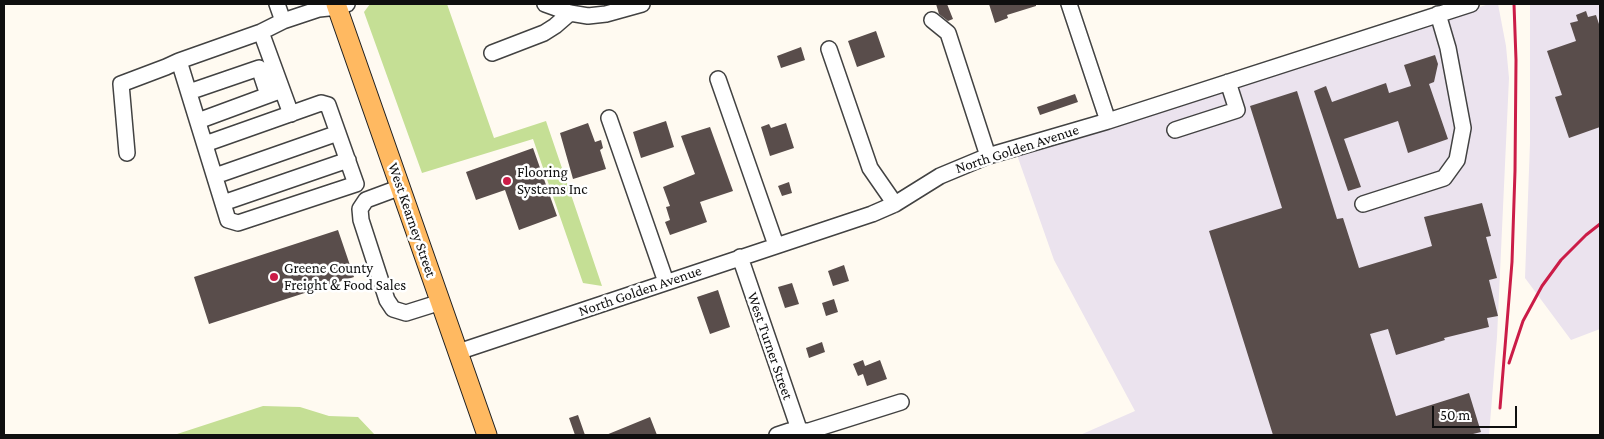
<!DOCTYPE html>
<html>
<head>
<meta charset="utf-8">
<style>
  body { margin:0 }
  #map { position:relative; width:1604px; height:439px; overflow:hidden; background:#fffaf1; font-family:"Crimson Pro",serif }
  canvas { display:block }
  .frame { position:absolute; inset:0; border:5px solid #0f0f0f; pointer-events:none }
  .scale { position:absolute; left:1432px; top:406px; width:85px; height:22px; box-sizing:border-box; border:2px solid #0f0f0f; border-top:0; padding-left:6px; font-size:15px; line-height:18px; white-space:nowrap; color:#0f0f0f; -webkit-text-stroke:4px #fff; paint-order:stroke }
</style>
</head>
<body>
<div id="map">
<canvas width="1604" height="439"></canvas>
<div class="frame"></div>
<div class="scale">50 m</div>
</div>
<script>
const g = document.querySelector('canvas').getContext('2d');
g.lineJoin = 'round';
function fillPath(path, color) { g.fillStyle = color; g.fill(path, 'evenodd'); }
const toPath = rows => new Path2D(rows.map(r => 'M' + r).join(''));
function trace(path, color, width, dash) { g.strokeStyle = color; g.lineWidth = width; g.lineCap = dash ? 'butt' : 'round'; g.setLineDash(dash || []); g.stroke(path); }
function label(font, color, halo, rows, align = 'center') {
  g.font = font + ' "Crimson Pro",serif'; g.lineWidth = 5; g.setLineDash([]); g.textBaseline = 'middle'; g.strokeStyle = halo; g.fillStyle = color; for (const [text, x, y, turn = 0] of rows) {
    g.save(); g.translate(x, y); g.rotate((+turn || 0) * Math.PI / 180); g.textAlign = isNaN(turn) ? turn : align; if (halo) g.strokeText(text, 0, 0); g.fillText(text, 0, 0); g.restore();
  }
}
fillPath(toPath([
  [1489,4,1498,4,1506,46,1509,78,1497,337,1489,435,1080,435,1135,411,1054,260,1017,155],
  [1530,4,1600,4,1600,329,1571,340,1525,278,1530,143]
]), '#ebe3ee');
fillPath(toPath([
  [370,4,447,4,494,138,546,121,602,286,583,283,533,139,422,173,364,12],
  [263,406,300,407,329,416,358,417,375,435,174,435]
]), '#c5df95');
fillPath(toPath([
  [936,4,947,4,953,19,948,21,939,14],
  [989,4,1036,4,1036,6,1007,15,1008,18,995,23],
  [1586,11,1588,17,1596,15,1600,27,1600,127,1569,138,1555,97,1562,95,1547,51,1576,41,1570,23,1578,21,1576,15],
  [876,31,885,57,857,67,848,41],
  [801,47,805,60,781,68,777,56],
  [1435,55,1438,64,1434,82,1429,84,1448,139,1408,153,1398,121,1344,139,1361,187,1348,191,1314,91,1326,86,1332,102,1386,83,1389,93,1411,86,1404,65],
  [1297,91,1337,219,1343,218,1359,268,1432,246,1424,217,1482,203,1491,236,1486,237,1497,278,1489,280,1498,316,1487,318,1489,327,1444,338,1445,340,1396,355,1388,329,1370,334,1396,416,1469,393,1481,432,1469,435,1273,435,1209,231,1282,208,1250,106],
  [1075,94,1078,102,1040,115,1037,107],
  [666,121,674,147,641,158,633,132],
  [588,123,595,142,601,140,603,148,600,150,606,169,573,179,560,133],
  [786,123,794,148,770,156,761,127,769,124,771,128],
  [710,127,733,191,700,202,707,222,670,235,665,222,670,220,666,207,670,206,663,187,695,174,681,136],
  [533,148,557,216,519,230,505,190,476,200,466,172],
  [789,182,792,193,782,196,778,186],
  [338,230,354,277,209,324,194,277],
  [844,265,849,281,833,286,828,271],
  [792,283,799,304,785,308,778,287],
  [718,290,730,327,710,334,697,297],
  [834,299,838,312,826,316,822,303],
  [822,342,825,352,809,358,806,348],
  [863,360,865,366,880,360,887,379,867,386,863,374,858,376,853,364],
  [578,415,585,435,575,435,569,418],
  [650,417,657,435,606,435]
]), '#594d4b');
const minor = toPath([
  [277,4,283,21],
  [545,4,570,13,588,16,606,14,642,4],
  [1069,4,1108,121],
  [932,20,948,33,988,156],
  [261,32,291,114],
  [829,49,870,168,895,204],
  [492,53,544,33,555,26,570,13],
  [718,79,776,245],
  [189,92,259,68,268,95],
  [609,118,666,282],
  [198,121,282,90],
  [1175,130,1237,110,1228,82],
  [205,144,321,103,328,105,356,184,238,223,228,220,179,61,261,32,283,21,319,9,338,7,347,4],
  [127,153,121,84,166,67,179,61],
  [215,176,338,133],
  [401,187,366,200,360,209,361,220,387,300,393,309,406,313,441,302],
  [223,203,348,160],
  [1363,204,1444,178,1457,160,1463,128,1448,48,1438,14],
  [740,257,801,435],
  [458,352,872,214,895,204,940,176,988,156,1108,121,1471,4],
  [777,435,789,431,809,431,901,402]
]);
const major = toPath([
  [336,4,487,435]
]);
trace(minor, '#424242', 18);
trace(major, '#202020', 21);
trace(minor, '#fff', 15);
trace(major, '#ffb961', 19);
trace(toPath([
  [1509,363,1523,321,1542,286,1561,260,1586,235,1600,224],
  [1500,408,1512,262,1515,171,1516,60,1514,4]
]), '#cb1c47', 3);
for (const [x, y, r, color] of [
  [507,181,5,"#cb1c47"],
  [274,277,5,"#cb1c47"]
]) { const dot = new Path2D(); dot.arc(x, y, r, 0, 2 * Math.PI); g.fillStyle = color; g.fill(dot); trace(dot, '#fff', 2); }
label('15px', '#0f0f0f', '#fff', [
  ["North Golden Avenue",1017,149,-18],
  ["West Kearney Street",412,220,71],
  ["North Golden Avenue",640,291,-19],
  ["West Turner Street",770,346,71]
]);
label('15px', '#0f0f0f', '#fff', [
  ["Flooring",517,172],
  ["Systems Inc",517,189],
  ["Greene County",284,268],
  ["Freight & Food Sales",284,285]
], 'left');
</script>
</body>
</html>
